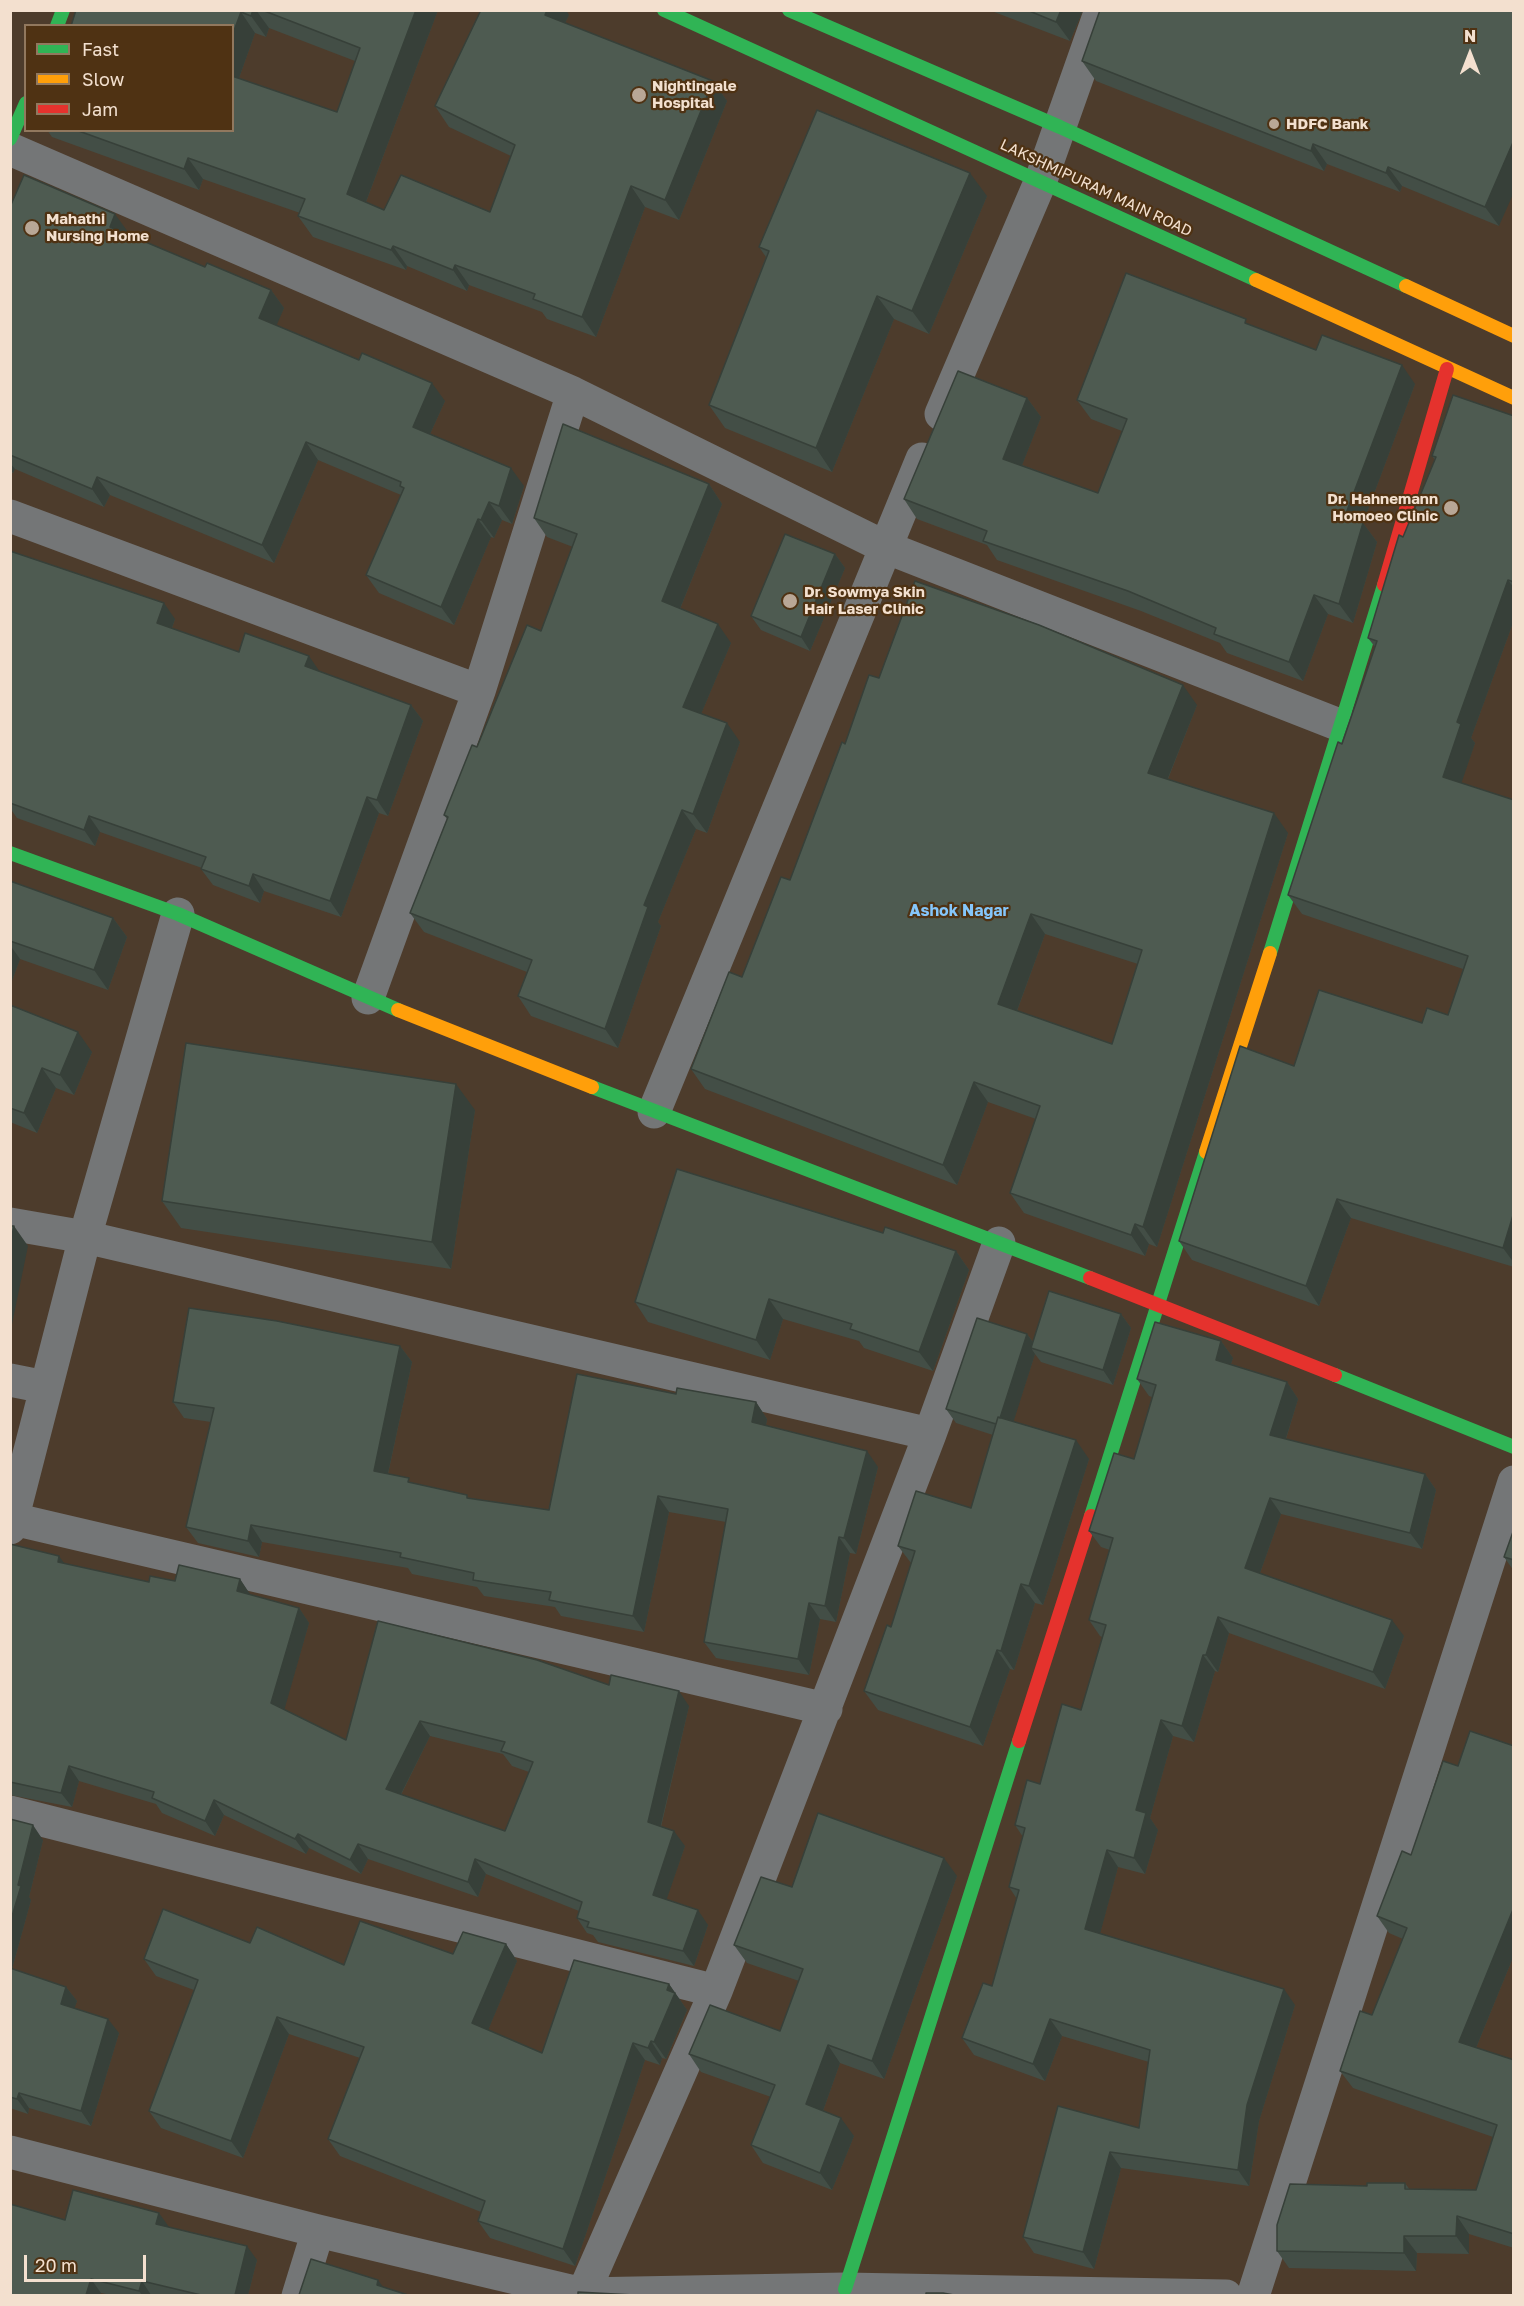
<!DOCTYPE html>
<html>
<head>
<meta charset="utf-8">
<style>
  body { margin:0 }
  #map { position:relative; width:1524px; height:2306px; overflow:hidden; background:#4d3c2c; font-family:"Golos Text",sans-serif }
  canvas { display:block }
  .frame { position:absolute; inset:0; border:12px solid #f3e0cf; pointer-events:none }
  .legend { position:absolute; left:24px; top:24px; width:210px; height:108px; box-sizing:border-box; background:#4f3213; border:2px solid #91785e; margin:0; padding:8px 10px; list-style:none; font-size:18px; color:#f3e0cf }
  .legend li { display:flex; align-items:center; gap:12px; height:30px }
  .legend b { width:30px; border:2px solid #91785e }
  .north { position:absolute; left:1440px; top:24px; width:60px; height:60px; -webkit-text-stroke:4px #4f3213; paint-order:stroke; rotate:0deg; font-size:16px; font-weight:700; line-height:24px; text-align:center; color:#f3e0cf }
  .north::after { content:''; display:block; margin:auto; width:21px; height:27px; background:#f3e0cf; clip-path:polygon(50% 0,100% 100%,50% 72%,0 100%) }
  .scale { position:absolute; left:24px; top:2255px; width:122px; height:27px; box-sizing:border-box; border:3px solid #f3e0cf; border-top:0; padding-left:8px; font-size:18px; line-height:21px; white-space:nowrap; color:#f3e0cf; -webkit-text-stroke:4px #4f3213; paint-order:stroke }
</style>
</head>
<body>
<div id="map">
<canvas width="1524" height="2306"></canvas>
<div class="frame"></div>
<ul class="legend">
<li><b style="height:8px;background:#30b455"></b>Fast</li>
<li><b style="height:8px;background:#ff9f0a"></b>Slow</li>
<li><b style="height:8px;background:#e5322d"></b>Jam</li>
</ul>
<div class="north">N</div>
<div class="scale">20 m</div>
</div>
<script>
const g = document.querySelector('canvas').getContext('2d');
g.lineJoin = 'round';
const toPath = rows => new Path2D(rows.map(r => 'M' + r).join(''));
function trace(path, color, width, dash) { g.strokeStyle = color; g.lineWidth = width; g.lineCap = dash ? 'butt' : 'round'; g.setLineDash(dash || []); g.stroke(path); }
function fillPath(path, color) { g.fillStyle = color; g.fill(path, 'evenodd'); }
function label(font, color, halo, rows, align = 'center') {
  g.font = font + ' "Golos Text",sans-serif'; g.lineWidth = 4.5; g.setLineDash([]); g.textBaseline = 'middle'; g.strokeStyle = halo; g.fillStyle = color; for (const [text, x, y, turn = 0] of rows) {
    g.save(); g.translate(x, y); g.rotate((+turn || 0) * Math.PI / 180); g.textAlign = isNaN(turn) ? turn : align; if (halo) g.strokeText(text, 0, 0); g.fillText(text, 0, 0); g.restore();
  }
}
trace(toPath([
  [10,149,573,393,885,547,1342,726],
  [941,414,1041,180,1101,10],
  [10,516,479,691],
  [368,998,479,691,573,393],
  [654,1112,922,459],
  [10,1224,85,1237,930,1434],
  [10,1380,45,1387],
  [13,1519,826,1709],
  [10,1528,85,1237,178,914],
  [10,1812,716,1991],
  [10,2152,318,2231,583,2294,845,2289,1226,2296],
  [583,2294,716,1991,930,1434,999,1243],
  [298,2296,318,2231],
  [1253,2296,1514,1482]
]), '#747677', 33);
trace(toPath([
  [664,10,1256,280],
  [789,10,1060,127,1406,286],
  [57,26,63,10],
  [10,139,26,103],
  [10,853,178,914,398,1010],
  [1270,953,1384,585],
  [592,1087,1090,1278],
  [1335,1375,1514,1447],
  [1091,1516,1206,1152],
  [845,2289,1019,1741]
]), '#30b455', 14);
trace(toPath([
  [1256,280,1514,398],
  [1406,286,1514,336],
  [398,1010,592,1087],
  [1206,1152,1270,953]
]), '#ff9f0a', 14);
trace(toPath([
  [1384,585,1447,369],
  [1090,1278,1335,1375],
  [1019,1741,1091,1516]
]), '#e5322d', 14);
fillPath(toPath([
  [76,10,438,10,366,202,384,210,490,212,511,156,449,127,435,106,569,15,565,23,713,81,727,101,679,220,645,207,596,337,547,319,542,312,469,285,467,291,407,266,406,270,313,237,298,216,300,213,203,179,199,190,52,137,47,130,232,130],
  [269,28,355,61,337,112,239,78,255,33,266,37],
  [989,10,1083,10,1070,41],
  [1514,10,1499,226,1402,186,1400,192,1327,164,1324,171,1096,81,1082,61],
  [987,196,929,334,894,319,832,472,725,428,709,405,766,257,759,247],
  [10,207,128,232,127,234,205,267,271,290,284,308,276,325,445,401,430,434,524,486,512,524,502,520,494,538,491,537,454,625,379,593,366,575,401,495,318,460,274,563,110,495,104,507,15,469,13,473,10,472],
  [1251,325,1316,350,1415,384,1363,523,1377,542,1353,623,1328,614,1303,681,1227,653,1220,643,1141,611,997,560,987,545,917,519,904,499,1027,398,1041,417,1022,465,1098,493,1122,431,1091,419,1077,400],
  [1514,416,1514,620,1471,738,1475,743,1461,783,1514,800,1514,1267,1351,1218,1319,1306,1192,1260,1179,1241,1294,1066,1448,1015,1463,969,1302,914,1288,895,1375,647,1368,638,1435,460,1432,456],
  [709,484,722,504,680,609,731,643,701,714,740,742,707,833,696,829,658,922,661,926,618,1048,531,1016,518,996,527,972,424,932,410,913,447,819,444,815,477,747,541,631,573,547,547,537,534,518],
  [10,551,175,619,172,628,239,652,320,672,411,705,423,721,388,816,379,813,341,917,264,891,260,903,213,885,201,869,202,868,100,832,95,846,17,818,10,808],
  [835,554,845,568,810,651,761,630,751,616],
  [879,678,1197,705,1168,779,1288,833,1157,1247,1149,1244,1145,1256,1024,1213,1010,1193,1036,1119,988,1102,957,1185,705,1089,691,1069,742,977,790,880],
  [1045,934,1138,964,1112,1044,1017,1011],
  [10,881,113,918,127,937,108,990,20,959,10,986],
  [10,1005,92,1052,74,1095,56,1088,37,1133,10,1122],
  [475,1110,451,1269,181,1228,162,1201],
  [883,1233,956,1251,969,1270,933,1371,864,1348,859,1341,783,1319,770,1360,648,1322,635,1302],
  [1121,1314,1131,1328,1113,1385,1041,1362,1035,1354,1013,1422,1089,1459,1043,1605,1035,1603,1014,1670,1010,1669,983,1746,878,1710,864,1691,891,1627,911,1563,898,1546,971,1508,993,1435,956,1423,946,1409,1027,1334,1033,1342],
  [1221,1341,1233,1358,1231,1364,1287,1382,1298,1399,1286,1439,1425,1474,1436,1490,1422,1549,1281,1514,1260,1573,1404,1636,1385,1689,1229,1633,1218,1672,1215,1671,1194,1742,1173,1736,1150,1818,1158,1830,1145,1874,1118,1867,1100,1933,1295,2005,1259,2121,1249,2186,1121,2168,1094,2269,1034,2253,1023,2237,1058,2106,1139,2128,1149,2062,1062,2036,1045,2081,974,2055,962,2038,992,1986,1017,1899,1009,1887,1023,1837,1015,1825,1040,1784,1081,1710,1102,1637,1100,1636,1089,1620,1110,1550,1101,1547,1089,1531,1134,1459,1152,1397,1149,1396,1137,1379],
  [400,1346,412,1362,388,1474,413,1483,470,1498,549,1510,676,1394,756,1402,767,1419,766,1425,878,1467,856,1554,850,1553,836,1622,820,1619,809,1675,716,1658,704,1642,726,1522,669,1512,644,1632,561,1616,555,1607,484,1596,477,1587,412,1574,408,1568,262,1542,259,1557,198,1543,186,1527,211,1422,184,1418,173,1402],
  [1514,1529,1514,1571,1504,1557],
  [10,1544,64,1563,149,1582,240,1579,250,1595,299,1608,309,1623,284,1709,346,1740,378,1621,609,1685,689,1706,661,1827,685,1846,666,1900,708,1925,694,1966,598,1942,593,1935,587,1933,577,1918,579,1911,486,1874,478,1897,368,1859,361,1874,309,1848,306,1854,224,1815,215,1836,162,1813,156,1804,79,1781,72,1807,10,1795],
  [430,1736,503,1754,512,1766,529,1772,505,1831,401,1795],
  [1514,1746,1514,1955,1476,2048,1514,2060,1514,2248,1469,2234,1469,2254,1417,2253,1416,2271,1289,2268,1277,2251,1367,2186,1405,2183,1410,2190,1476,2190,1493,2137,1353,2088,1340,2071,1372,2015,1403,1939,1389,1933,1377,1916,1411,1855,1458,1766],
  [10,1819,43,1840,29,1897,31,1900,12,1969,66,1987,77,2001,74,2008,119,2033,91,2126,29,2108,28,2114,10,2108],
  [957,1876,884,2079,840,2063,823,2111,854,2136,832,2190,763,2163,751,2145,771,2097,701,2072,689,2054,780,2031,799,1981,747,1963,734,1945,792,1887],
  [250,1943,344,1965,453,1954,506,1944,517,1961,488,2030,542,2053,669,1984,687,2010,666,2059,662,2058,660,2065,645,2060,575,2266,490,2238,478,2221,481,2212,340,2156,328,2139,360,2058,289,2034,243,2158,161,2128,149,2111,194,1990,156,1976,144,1959],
  [65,2220,169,2227,257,2260,248,2295,111,2295,101,2293,100,2295,10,2295]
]), '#434e46');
fillPath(toPath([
  [253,10,256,10,269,28,266,37,251,16],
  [416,10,438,10,361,215,347,194],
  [547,10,566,10,569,15,559,35,545,15],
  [1061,10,1083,10,1070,41,1056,22],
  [241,12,255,33,234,92,232,90,232,36],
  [713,81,727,101,679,220,665,200],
  [1514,140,1514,192,1499,226,1485,207],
  [1313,144,1327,164,1324,171,1311,151],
  [188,158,203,179,199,190,184,169],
  [1388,167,1402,186,1400,192,1386,173],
  [970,173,987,196,929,334,912,311],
  [631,186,645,207,596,337,582,317],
  [115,214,128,232,122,245,110,227],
  [393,246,407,266,406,270,391,250],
  [455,265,469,285,467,291,453,270],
  [271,290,284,308,272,336,259,318],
  [877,296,894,319,832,472,816,448],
  [1402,365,1415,384,1363,523,1377,542,1353,623,1339,604,1345,516],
  [432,383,445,401,425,445,413,427],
  [1027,398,1041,417,1017,478,1003,459],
  [306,442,318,460,274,563,262,545],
  [10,463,15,469,13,473,10,469],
  [511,468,524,486,512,524,499,506],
  [97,477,110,495,104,507,92,489],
  [709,484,722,504,675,621,662,601],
  [489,502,502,520,494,538,481,520],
  [478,519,491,537,454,625,441,607],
  [835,554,845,568,810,651,801,637],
  [1508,580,1514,588,1514,620,1471,738,1475,743,1457,796,1443,777,1457,722],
  [1314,595,1328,614,1303,681,1289,662],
  [164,603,175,619,168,639,157,623],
  [718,624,731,643,696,726,683,707],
  [309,656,320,672,305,666],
  [1183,685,1197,705,1162,793,1148,773],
  [411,705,423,721,388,816,377,800],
  [727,723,740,742,707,833,693,814],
  [367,797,379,813,341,917,330,901],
  [682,810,696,829,658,922,661,926,618,1048,605,1029,644,905],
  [1274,813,1288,833,1157,1247,1143,1227],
  [89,816,100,832,95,846,84,830],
  [253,874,264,891,260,903,249,886],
  [1031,914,1045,934,1012,1024,998,1004],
  [113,918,127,937,108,990,94,970],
  [10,945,20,959,10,986],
  [78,1032,92,1052,74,1095,60,1075],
  [42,1068,56,1088,37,1133,24,1113],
  [974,1082,988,1102,957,1185,943,1165],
  [456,1084,475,1110,451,1269,432,1242],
  [1337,1199,1351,1218,1319,1306,1306,1286],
  [1514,1212,1514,1263,1503,1248],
  [1135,1224,1149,1244,1145,1256,1131,1235],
  [14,1226,28,1246,10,1334,10,1244],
  [956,1251,969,1270,933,1371,919,1352],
  [769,1299,783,1319,770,1360,756,1340],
  [1121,1314,1131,1328,1113,1385,1103,1370],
  [1027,1334,1037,1348,1031,1348,1035,1354,1008,1439,998,1425],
  [1221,1341,1233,1358,1227,1376,1216,1360],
  [400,1346,412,1362,385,1487,374,1471],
  [1287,1382,1298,1399,1282,1451,1270,1435],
  [756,1402,767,1419,764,1438,752,1422],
  [1076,1440,1089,1459,1043,1605,1029,1586],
  [867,1451,878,1467,856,1554,844,1538],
  [1425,1474,1436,1490,1422,1549,1410,1533],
  [658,1496,669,1512,644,1632,633,1616],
  [1270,1498,1281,1514,1256,1584,1245,1568],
  [251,1525,262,1542,259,1557,248,1541],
  [839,1537,850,1553,836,1622,825,1606],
  [59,1556,70,1571,58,1562],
  [240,1579,250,1594,248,1606,237,1591],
  [1021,1584,1035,1603,1014,1670,1001,1651],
  [809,1603,820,1619,809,1675,798,1659],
  [299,1608,309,1623,282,1718,271,1703],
  [1218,1617,1229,1633,1218,1672,1206,1655],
  [1392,1620,1404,1636,1385,1689,1373,1672],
  [997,1650,1010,1669,983,1746,970,1727],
  [1203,1655,1215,1671,1194,1742,1182,1726],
  [679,1691,689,1706,658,1837,648,1822],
  [1161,1720,1173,1736,1150,1818,1158,1830,1145,1874,1134,1858,1136,1810],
  [420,1721,430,1736,396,1804,386,1789],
  [69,1766,79,1781,72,1807,61,1793],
  [214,1800,224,1815,215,1836,205,1821],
  [33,1825,43,1840,29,1897,31,1900,10,1976,10,1923,18,1885],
  [674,1831,685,1846,663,1910,653,1895],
  [298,1834,309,1848,306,1854,295,1839],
  [358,1844,368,1859,361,1874,350,1860],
  [1107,1850,1118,1867,1097,1945,1085,1929],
  [944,1858,957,1876,884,2079,872,2061],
  [475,1859,486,1874,478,1897,468,1882],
  [1514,1907,1514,1955,1471,2060,1459,2042],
  [698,1910,708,1925,694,1966,683,1951],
  [506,1944,517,1961,484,2040,472,2023],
  [669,1984,687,2010,666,2059,654,2042],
  [66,1987,77,2001,71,2019,61,2004],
  [1284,1989,1295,2005,1259,2121,1249,2186,1238,2170,1247,2105],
  [277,2017,289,2034,243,2158,231,2141],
  [108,2019,119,2033,91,2126,81,2111],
  [1050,2019,1062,2036,1045,2081,1033,2064],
  [651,2041,662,2058,660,2065,648,2048],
  [633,2043,645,2060,575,2266,563,2249],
  [828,2045,840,2063,819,2122,806,2104],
  [19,2093,29,2108,28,2114,17,2099],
  [841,2118,854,2136,832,2190,820,2173],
  [1110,2152,1121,2168,1094,2269,1083,2252],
  [159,2213,169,2227,156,2224],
  [1457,2216,1469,2234,1469,2254,1456,2236],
  [1404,2236,1417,2253,1416,2271,1404,2253],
  [247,2246,257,2260,248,2295,235,2295],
  [91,2279,101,2293,100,2295,86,2295],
  [378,2280,389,2295,377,2285],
  [142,2281,151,2295,142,2295,139,2291]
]), '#374039');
const building = toPath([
  [76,10,253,10,251,16,241,12,232,36,232,26,71,26,76,10],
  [262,10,416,10,347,194,384,210,401,175,490,212,515,145,435,106,481,10,547,10,545,15,713,81,665,200,631,186,582,317,533,299,535,294,455,265,453,270,393,246,391,250,298,216,305,199,188,158,184,169,76,130,232,130,232,76,337,112,360,48,262,10],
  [1027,10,1061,10,1056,22,1027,10],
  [1100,10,1514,10,1514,140,1485,207,1388,167,1386,173,1313,144,1311,151,1082,61,1100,10],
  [817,110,970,173,912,311,877,296,816,448,709,405,769,251,759,247,817,110],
  [24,175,115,214,110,227,205,267,207,263,271,290,259,318,359,360,362,353,432,383,413,427,511,468,499,506,489,502,481,520,478,519,441,607,366,575,404,488,400,486,401,482,306,442,262,545,97,477,92,489,10,455,10,207,24,175],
  [1126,273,1246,319,1245,323,1316,350,1322,335,1402,365,1345,516,1363,523,1339,604,1314,595,1289,662,1214,634,1216,628,1128,591,983,541,987,531,904,499,958,371,1027,398,1003,459,1098,493,1127,419,1077,400,1126,273],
  [1453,395,1514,416,1514,582,1508,580,1457,722,1461,724,1443,777,1514,800,1514,1212,1503,1248,1337,1199,1306,1286,1179,1241,1240,1046,1294,1066,1319,990,1422,1023,1427,1008,1448,1015,1468,956,1288,895,1338,742,1342,744,1377,641,1368,638,1399,535,1403,537,1436,457,1432,456,1453,395],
  [563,424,709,484,662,601,718,624,683,707,727,723,693,814,682,810,644,905,648,907,605,1029,518,996,532,960,410,913,448,817,444,815,472,745,477,747,527,625,541,631,577,534,534,518,563,424],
  [785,534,835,554,801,637,751,616,785,534],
  [10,551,164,603,157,623,239,652,245,633,309,656,305,666,411,705,377,800,367,797,330,901,253,874,249,886,201,869,206,857,89,816,84,830,10,803,10,551],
  [915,581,1039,625,1183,685,1148,773,1274,813,1143,1227,1135,1224,1131,1235,1010,1193,1040,1106,974,1082,943,1165,691,1069,729,972,742,977,781,877,790,880,842,742,845,744,869,675,879,678,915,581],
  [1031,914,1142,950,1112,1044,998,1004,1031,914],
  [10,881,113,918,94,970,10,941,10,881],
  [10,1005,78,1032,60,1075,42,1068,24,1113,10,1108,10,1005],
  [186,1043,456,1084,432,1242,162,1201,186,1043],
  [677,1169,883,1233,885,1227,956,1251,919,1352,850,1329,852,1324,769,1299,756,1340,635,1302,677,1169],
  [10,1226,14,1226,10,1244,10,1226],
  [1049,1291,1121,1314,1103,1370,1031,1348,1049,1291],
  [189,1308,277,1321,400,1346,374,1471,409,1478,408,1482,467,1495,467,1498,549,1510,577,1374,676,1394,677,1388,756,1402,752,1422,867,1451,844,1538,839,1537,825,1606,809,1603,798,1659,704,1642,728,1509,658,1496,633,1616,549,1600,551,1592,473,1580,474,1573,400,1557,401,1553,251,1525,248,1541,186,1527,214,1408,173,1402,189,1308],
  [977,1318,1027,1334,1000,1418,998,1417,996,1424,946,1409,977,1318],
  [1155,1322,1221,1341,1216,1360,1287,1382,1270,1435,1425,1474,1410,1533,1270,1498,1245,1568,1392,1620,1373,1672,1218,1617,1206,1655,1203,1655,1182,1726,1161,1720,1136,1810,1146,1813,1134,1858,1107,1850,1085,1929,1284,1989,1247,2105,1238,2170,1110,2152,1083,2252,1023,2237,1058,2106,1139,2128,1150,2050,1050,2019,1033,2064,962,2038,983,1983,992,1986,1019,1890,1009,1887,1025,1828,1015,1825,1027,1780,1040,1784,1062,1704,1081,1710,1106,1625,1089,1620,1113,1538,1089,1531,1114,1453,1134,1459,1156,1385,1137,1379,1155,1322],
  [998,1417,1076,1440,1029,1586,1021,1584,1001,1651,997,1650,970,1727,864,1691,887,1625,891,1627,915,1551,898,1546,916,1491,971,1508,998,1417],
  [1514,1529,1514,1560,1504,1557,1514,1529],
  [10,1544,59,1556,58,1562,149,1582,150,1576,175,1581,179,1565,240,1579,237,1591,299,1608,271,1703,346,1740,378,1621,537,1660,609,1685,611,1675,679,1691,648,1822,674,1831,653,1895,698,1910,683,1951,587,1927,589,1922,577,1918,582,1902,475,1859,468,1882,358,1844,350,1860,298,1834,295,1839,214,1800,205,1821,152,1798,154,1792,69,1766,61,1793,10,1782,10,1544],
  [420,1721,505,1742,501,1751,533,1762,505,1831,386,1789,420,1721],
  [1470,1731,1514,1746,1514,1907,1459,2042,1514,2060,1514,2234,1457,2216,1456,2236,1404,2236,1404,2253,1277,2251,1277,2225,1290,2184,1367,2186,1367,2183,1405,2183,1405,2189,1476,2190,1497,2125,1340,2071,1360,2011,1372,2015,1407,1928,1377,1916,1402,1851,1411,1855,1443,1761,1458,1766,1470,1731],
  [818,1813,944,1858,872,2061,828,2045,806,2104,841,2118,820,2173,751,2145,775,2085,689,2054,710,2005,780,2031,803,1969,734,1945,761,1877,792,1887,818,1813],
  [10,1819,33,1825,18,1885,21,1886,10,1923,10,1819],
  [163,1909,250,1943,257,1927,344,1965,360,1921,453,1954,463,1932,506,1944,472,2023,542,2053,574,1960,669,1984,667,1990,675,1993,654,2042,651,2041,648,2048,633,2043,563,2249,478,2221,485,2201,328,2139,364,2047,277,2017,231,2141,149,2111,198,1980,144,1959,163,1909],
  [10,1968,66,1987,61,2004,108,2019,81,2111,19,2093,17,2099,10,2097,10,1968],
  [73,2190,159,2213,156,2224,247,2246,235,2295,201,2295,142,2281,139,2291,91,2279,86,2295,10,2295,10,2204,65,2220,73,2190],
  [311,2259,378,2280,377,2285,408,2295,299,2295,311,2259],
  [578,2292,634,2295,578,2295,578,2292],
  [926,2293,943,2293,954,2295,926,2295,926,2293]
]);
fillPath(building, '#4e5b51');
trace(building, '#374039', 1.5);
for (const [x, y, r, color] of [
  [639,95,8,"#b9a796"],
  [1274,124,6,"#b9a796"],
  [32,228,8,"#b9a796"],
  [1451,508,8,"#b9a796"],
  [790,601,8,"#b9a796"]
]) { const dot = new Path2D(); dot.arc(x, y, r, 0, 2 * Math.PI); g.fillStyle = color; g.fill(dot); trace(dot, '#4f3213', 2); }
label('bold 15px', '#f3e0cf', '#4f3213', [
  ["Nightingale",652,86],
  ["Hospital",652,103],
  ["HDFC Bank",1286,124],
  ["Mahathi",46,219],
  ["Nursing Home",46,236],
  ["Dr. Hahnemann",1438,499,"right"],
  ["Homoeo Clinic",1438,516,"right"],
  ["Dr. Sowmya Skin",804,592],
  ["Hair Laser Clinic",804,609]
], 'left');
label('15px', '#f3e0cf', '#4f3213', [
  ["LAKSHMIPURAM MAIN ROAD",1096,188,25]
]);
label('bold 16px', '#85c6fa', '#4f3213', [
  ["Ashok Nagar",959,911]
]);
</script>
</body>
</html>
